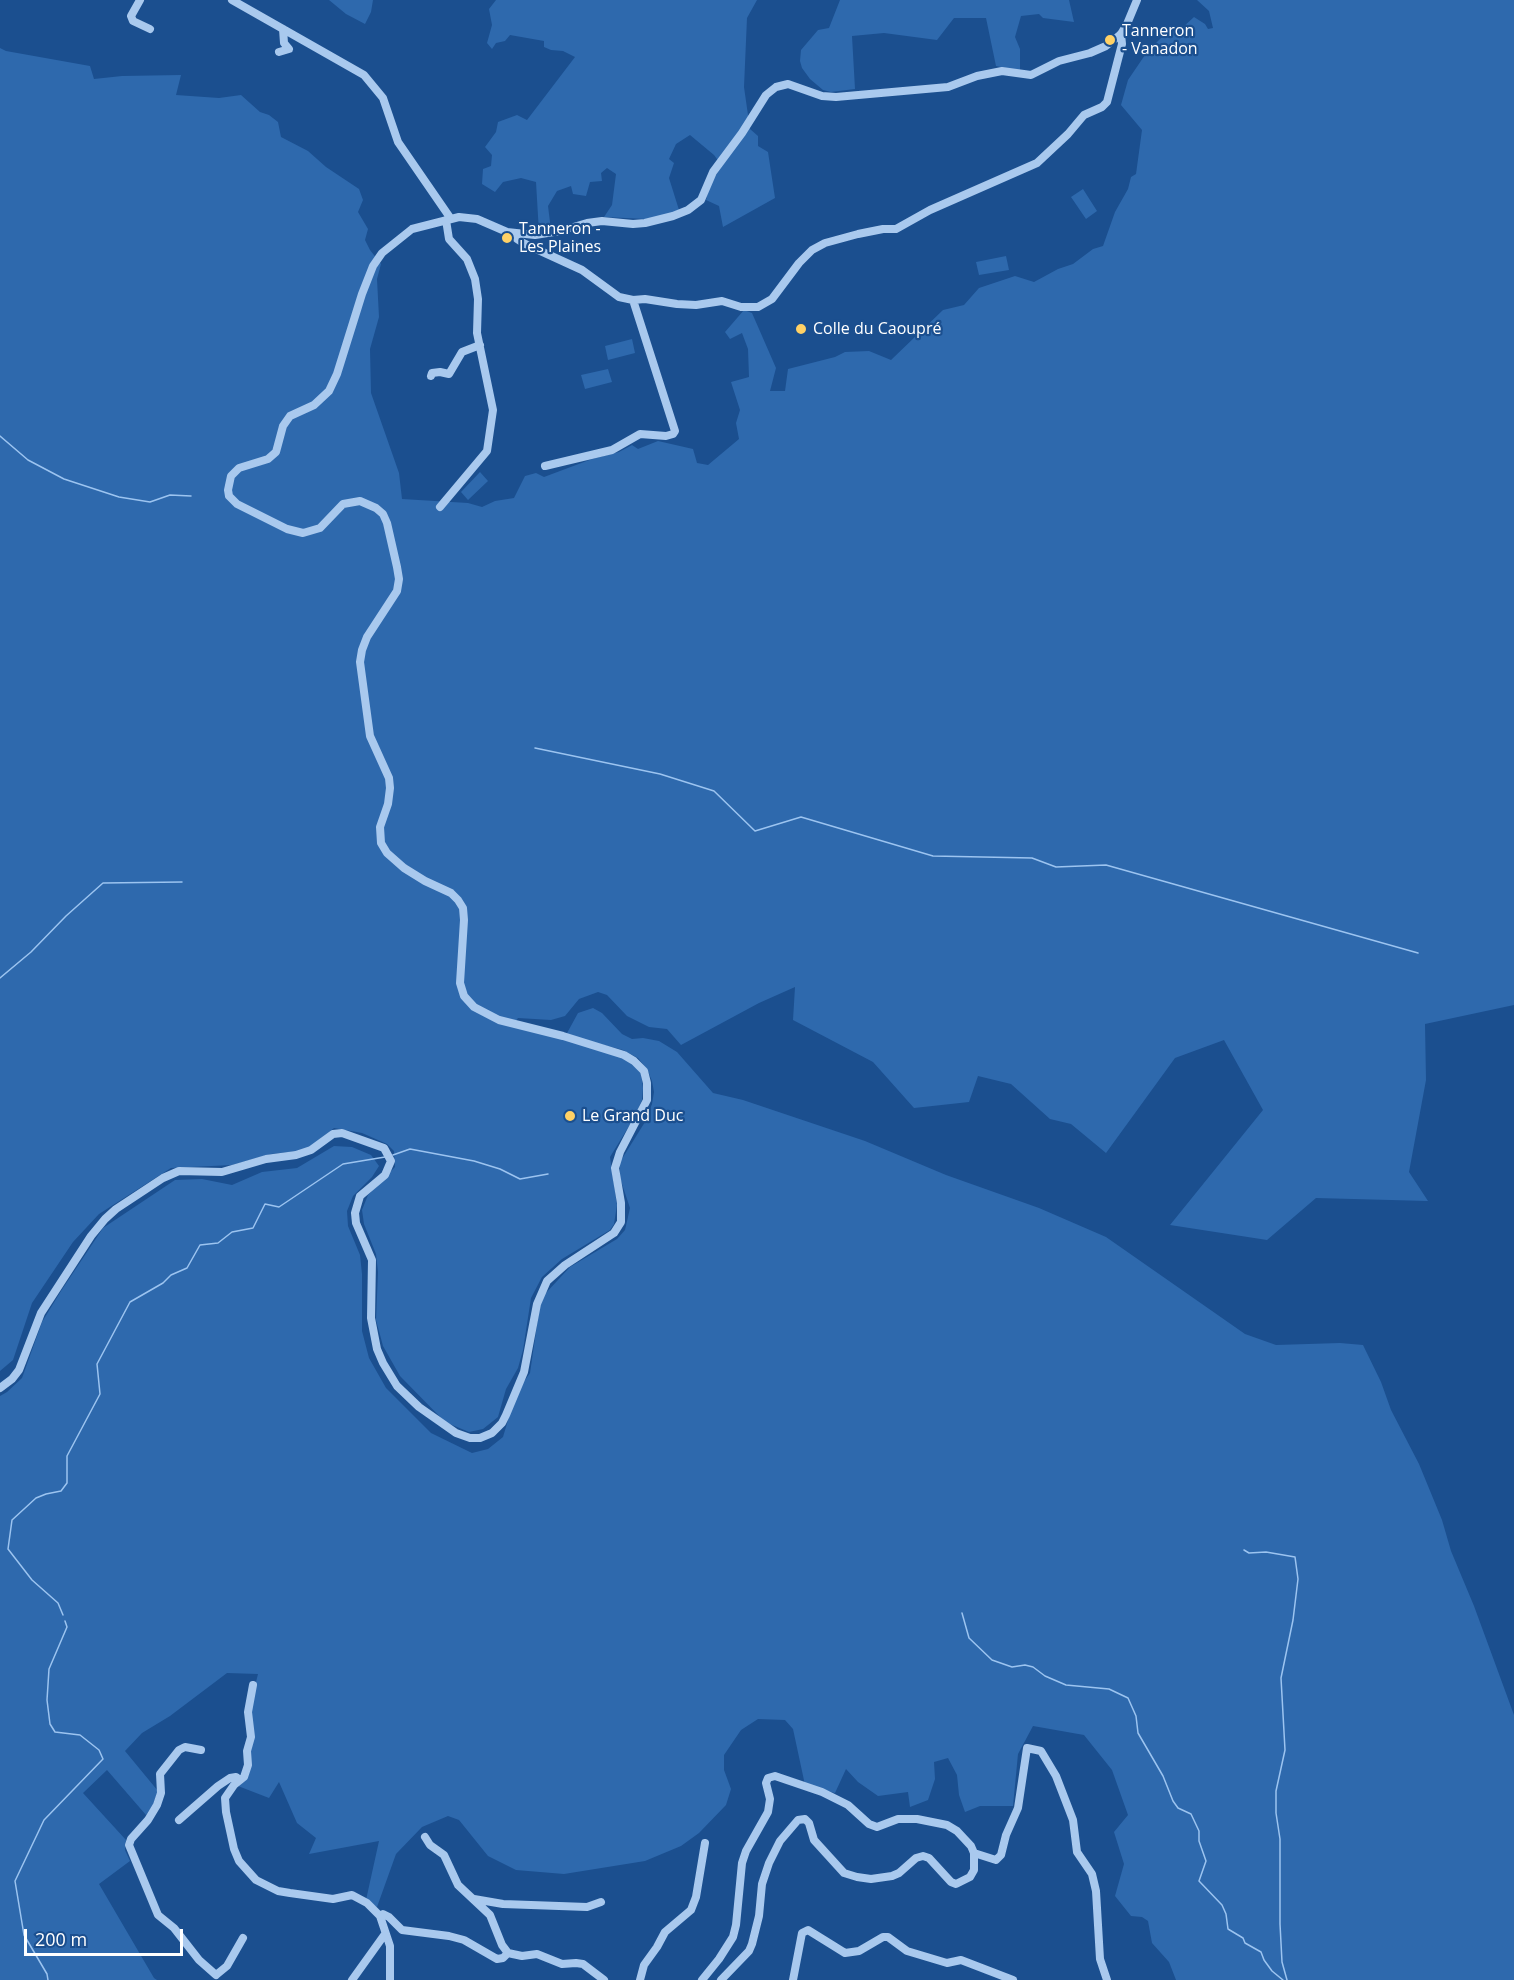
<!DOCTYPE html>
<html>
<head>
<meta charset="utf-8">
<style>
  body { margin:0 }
  #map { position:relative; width:1514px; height:1980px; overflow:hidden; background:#1b4f8f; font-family:"Open Sans",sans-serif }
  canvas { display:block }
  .scale { position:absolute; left:24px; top:1929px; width:159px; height:27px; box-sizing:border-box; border:3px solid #fff; border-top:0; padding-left:8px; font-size:18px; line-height:21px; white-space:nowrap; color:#fff; -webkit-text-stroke:4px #1b4f8f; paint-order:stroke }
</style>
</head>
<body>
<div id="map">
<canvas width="1514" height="1980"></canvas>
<div class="scale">200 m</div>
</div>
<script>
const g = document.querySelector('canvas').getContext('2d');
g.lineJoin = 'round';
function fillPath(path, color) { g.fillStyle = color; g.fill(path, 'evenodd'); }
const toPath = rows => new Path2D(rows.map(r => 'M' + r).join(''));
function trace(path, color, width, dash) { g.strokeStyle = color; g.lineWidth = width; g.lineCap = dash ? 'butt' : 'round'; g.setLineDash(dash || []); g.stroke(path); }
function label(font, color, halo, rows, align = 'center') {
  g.font = font + ' "Open Sans",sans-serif'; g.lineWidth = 4.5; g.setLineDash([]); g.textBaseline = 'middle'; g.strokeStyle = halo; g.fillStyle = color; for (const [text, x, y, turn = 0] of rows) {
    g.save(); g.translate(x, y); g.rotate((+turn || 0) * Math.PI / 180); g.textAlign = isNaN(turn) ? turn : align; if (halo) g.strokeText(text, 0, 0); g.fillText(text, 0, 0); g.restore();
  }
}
fillPath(toPath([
  [329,0,373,0,371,12,365,24,346,14],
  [496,0,757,0,747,18,744,87,750,129,758,136,758,146,768,152,775,198,723,227,719,206,706,200,710,184,722,166,714,155,690,135,676,144,669,159,674,163,669,178,679,210,660,217,646,219,604,217,612,205,616,174,607,168,601,173,602,181,590,182,586,196,573,194,571,186,557,191,548,206,551,230,539,233,536,182,521,178,503,182,495,192,482,184,483,169,491,166,492,155,485,147,496,132,498,122,517,115,527,120,575,57,563,51,551,50,544,47,544,41,510,35,505,41,496,43,492,49,487,43,492,25,489,9],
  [840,0,1069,0,1074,22,1043,18,1039,14,1021,16,1015,37,1020,49,1020,71,996,66,986,18,954,18,937,40,884,33,852,36,855,89,831,92,823,90,810,79,802,68,800,61,801,50,818,30,829,28],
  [1197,0,1514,0,1514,1005,1425,1024,1426,1080,1409,1172,1428,1201,1316,1198,1267,1240,1170,1225,1263,1110,1224,1040,1175,1058,1106,1153,1071,1124,1050,1119,1011,1084,978,1076,969,1102,914,1108,873,1062,793,1020,795,987,759,1003,681,1045,667,1029,649,1027,627,1016,607,995,598,992,579,999,565,1016,551,1020,518,1018,512,1026,619,1054,641,1072,643,1088,642,1100,634,1118,610,1157,617,1205,614,1224,610,1230,562,1259,542,1277,531,1298,523,1350,518,1368,506,1389,498,1417,483,1429,469,1432,445,1422,400,1376,383,1346,376,1320,378,1272,376,1254,364,1224,362,1210,368,1195,395,1167,394,1151,387,1144,362,1133,334,1128,306,1150,271,1154,232,1165,171,1168,99,1214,73,1242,32,1303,13,1360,0,1371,0,48,6,51,90,66,94,79,122,76,181,75,176,95,219,98,241,95,260,112,269,115,278,122,281,137,308,151,326,167,359,189,363,200,358,212,368,229,365,240,370,250,381,264,377,279,379,317,370,349,371,393,399,473,402,499,468,503,482,507,495,501,514,498,525,476,536,473,544,477,592,459,619,452,632,445,638,449,658,441,693,449,697,463,708,465,739,439,736,423,740,410,731,382,749,377,748,349,742,333,730,339,725,332,744,310,752,313,776,368,770,391,785,391,788,369,835,357,845,352,869,351,891,360,943,310,964,305,979,288,1015,276,1034,282,1058,269,1073,264,1093,249,1103,246,1115,212,1128,189,1131,177,1136,174,1142,130,1121,105,1128,80,1147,52,1165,34,1182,28,1194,17,1205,24,1208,29,1213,28,1209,11],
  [1083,189,1097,211,1086,219,1071,197],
  [1006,256,1009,270,979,275,976,262],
  [632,339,635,353,608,360,605,346],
  [608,369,612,382,585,389,581,375],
  [480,472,488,481,468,500,461,492],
  [593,1008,602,1013,622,1034,632,1039,643,1038,659,1041,677,1052,713,1093,743,1100,865,1141,946,1175,1039,1208,1106,1237,1245,1334,1276,1345,1340,1343,1363,1345,1381,1382,1391,1410,1419,1464,1442,1520,1451,1551,1474,1606,1514,1715,1514,1980,1176,1980,1169,1962,1152,1943,1148,1921,1142,1917,1131,1916,1115,1896,1124,1864,1114,1832,1128,1815,1112,1770,1084,1735,1033,1726,1018,1754,1013,1806,980,1806,965,1812,959,1795,957,1775,948,1758,934,1762,935,1779,928,1800,910,1807,908,1792,878,1796,858,1782,846,1769,835,1793,805,1785,793,1729,785,1720,758,1719,741,1730,724,1755,724,1770,731,1789,726,1805,699,1833,681,1846,645,1861,564,1874,516,1870,488,1856,459,1820,448,1816,422,1827,396,1854,377,1907,366,1900,379,1841,309,1854,316,1838,297,1823,279,1782,269,1798,238,1786,245,1778,249,1710,258,1674,227,1673,170,1716,142,1733,125,1751,158,1791,153,1805,146,1815,107,1770,83,1793,126,1840,125,1850,130,1861,99,1884,154,1978,157,1980,0,1980,0,1396,7,1392,22,1378,42,1322,61,1291,103,1228,175,1180,202,1179,232,1185,262,1172,297,1168,334,1146,352,1147,371,1155,379,1166,372,1177,353,1196,347,1211,348,1226,360,1255,362,1274,362,1331,369,1358,386,1388,431,1433,472,1453,488,1449,503,1437,516,1393,530,1373,540,1304,544,1295,570,1267,617,1239,625,1230,630,1208,620,1178,620,1162,645,1122,652,1104,654,1092,652,1081,647,1069,638,1058,623,1050,566,1035,578,1013]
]), '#2e69ad');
trace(toPath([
  [0,436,28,460,64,479,119,497,150,502,170,495,191,496],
  [535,748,660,774,714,791,755,831,801,817,933,856,1032,858,1056,867,1106,865,1418,953],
  [0,978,31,952,66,916,103,883,182,882],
  [393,1155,410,1149,474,1161,500,1169,520,1179,548,1174],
  [1244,1550,1249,1553,1266,1552,1295,1557,1298,1579,1293,1620,1281,1678,1285,1750,1276,1791,1276,1813,1280,1839,1280,1924,1282,1962,1287,1980],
  [962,1613,969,1638,992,1660,1012,1667,1025,1665,1033,1667,1045,1676,1066,1685,1109,1689,1128,1698,1136,1716,1138,1733,1163,1776,1173,1801,1178,1808,1191,1814,1199,1831,1199,1841,1206,1861,1199,1881,1222,1905,1226,1914,1228,1929,1243,1938,1245,1943,1261,1952,1264,1960,1272,1971,1283,1980],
  [63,1615,58,1603,32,1580,8,1549,12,1520,36,1498,46,1494,61,1491,67,1483,67,1456,100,1394,97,1364,130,1302,163,1283,171,1275,187,1268,200,1245,218,1243,232,1232,253,1228,265,1204,279,1207,343,1164,385,1157],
  [48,1980,47,1974,24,1935,15,1881,44,1820,103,1759,99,1750,80,1735,55,1732,50,1724,47,1700,49,1669,67,1627,65,1621]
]), '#9cc4f0', 1.5);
trace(toPath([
  [140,0,131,16,133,21,150,29],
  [232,0,364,75,383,98,398,142,451,219],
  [279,52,289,49,284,43,283,29],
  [516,234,517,239,523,243,582,270,619,297,633,300,645,299,677,304,696,305,722,301,741,307,758,307,772,299,799,263,812,250,825,243,858,234,883,229,896,229,930,210,1037,163,1068,134,1084,115,1102,107,1107,102,1122,44,1121,34],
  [431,376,432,373,440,372,449,374,462,352,480,345],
  [545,466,612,450,640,434,666,436,673,434,675,431,633,300],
  [440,507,487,451,493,410,477,333,478,299,475,279,467,259,449,239,446,220],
  [0,1388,12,1379,19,1370,41,1313,91,1236,105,1219,116,1209,163,1178,179,1171,222,1172,266,1159,296,1155,311,1150,333,1134,342,1133,384,1148,391,1161,385,1175,360,1196,355,1213,356,1223,372,1260,371,1318,377,1349,383,1363,397,1386,419,1407,456,1433,470,1438,480,1438,492,1433,502,1423,506,1415,524,1372,537,1304,547,1281,565,1265,614,1233,621,1222,621,1203,615,1168,620,1152,647,1100,647,1083,644,1071,634,1061,624,1055,563,1036,499,1020,474,1007,464,996,460,983,464,920,463,908,458,900,451,893,425,881,404,868,387,853,381,843,380,827,388,804,390,788,389,778,370,736,360,662,362,650,367,637,397,591,399,579,397,567,387,523,383,514,376,508,360,501,343,504,320,528,303,533,287,529,237,504,229,496,228,490,231,476,239,468,268,459,276,452,283,426,290,416,314,405,329,391,337,374,362,294,373,266,382,253,412,229,459,217,477,219,507,232,535,235,560,231,587,223,602,221,633,224,645,223,673,216,688,210,701,200,713,172,742,133,766,95,776,87,788,84,822,96,836,97,948,87,977,76,1002,71,1031,75,1059,61,1090,53,1106,46,1121,34,1127,24,1137,0],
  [253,1685,248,1712,251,1737,247,1751,248,1765,244,1777,234,1785,225,1798,226,1812,234,1849,239,1861,256,1880,278,1891,290,1893,333,1899,352,1895,367,1903,380,1916,383,1914,389,1917,402,1930,449,1936,464,1940,497,1959,503,1958,508,1953],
  [201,1750,185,1747,179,1750,160,1774,161,1793,157,1805,148,1820,131,1839,129,1845,158,1915,174,1928,199,1960,216,1975],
  [179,1820,218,1786,230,1778,236,1777,240,1780],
  [425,1837,430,1845,444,1855,458,1885,490,1915,502,1945,508,1953,522,1956,537,1954,562,1964,576,1963,583,1964,604,1980],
  [974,1853,996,1860,1001,1855,1006,1835,1018,1808,1027,1748,1041,1751,1056,1776,1073,1820,1077,1852,1092,1874,1096,1891,1100,1959,1107,1980],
  [474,1899,503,1904,587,1907,601,1902],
  [380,1916,390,1946,390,1980],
  [216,1975,227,1966,243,1938],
  [352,1980,385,1934],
  [640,1980,644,1965,657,1947,665,1932,691,1910,696,1897,705,1843],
  [702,1980,719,1959,733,1937,736,1925,742,1863,746,1851,768,1812,770,1799,766,1783,768,1778,775,1776,822,1792,848,1805,869,1824,877,1827,898,1819,917,1819,947,1825,957,1831,971,1846,974,1853,974,1870,970,1877,956,1884,951,1882,929,1858,923,1856,916,1858,899,1873,892,1876,871,1879,857,1877,844,1873,814,1840,809,1823,805,1819,798,1820,780,1841,769,1863,762,1884,759,1916,752,1944,749,1951,721,1980],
  [793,1980,802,1933,808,1930,845,1953,859,1951,883,1937,888,1937,907,1951,947,1963,961,1960,1013,1980]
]), '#a9c9ee', 8);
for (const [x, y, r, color] of [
  [1110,40,6,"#ffd166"],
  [507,238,6,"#ffd166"],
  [801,329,6,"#ffd166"],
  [570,1116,6,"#ffd166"]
]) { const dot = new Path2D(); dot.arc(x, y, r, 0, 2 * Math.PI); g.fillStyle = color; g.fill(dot); trace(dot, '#1b4f8f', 2); }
label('16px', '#fff', '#1b4f8f', [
  ["Tanneron",1122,31],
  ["- Vanadon",1122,49],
  ["Tanneron -",519,229],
  ["Les Plaines",519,247],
  ["Colle du Caoupré",813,329],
  ["Le Grand Duc",582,1116]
], 'left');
</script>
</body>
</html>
